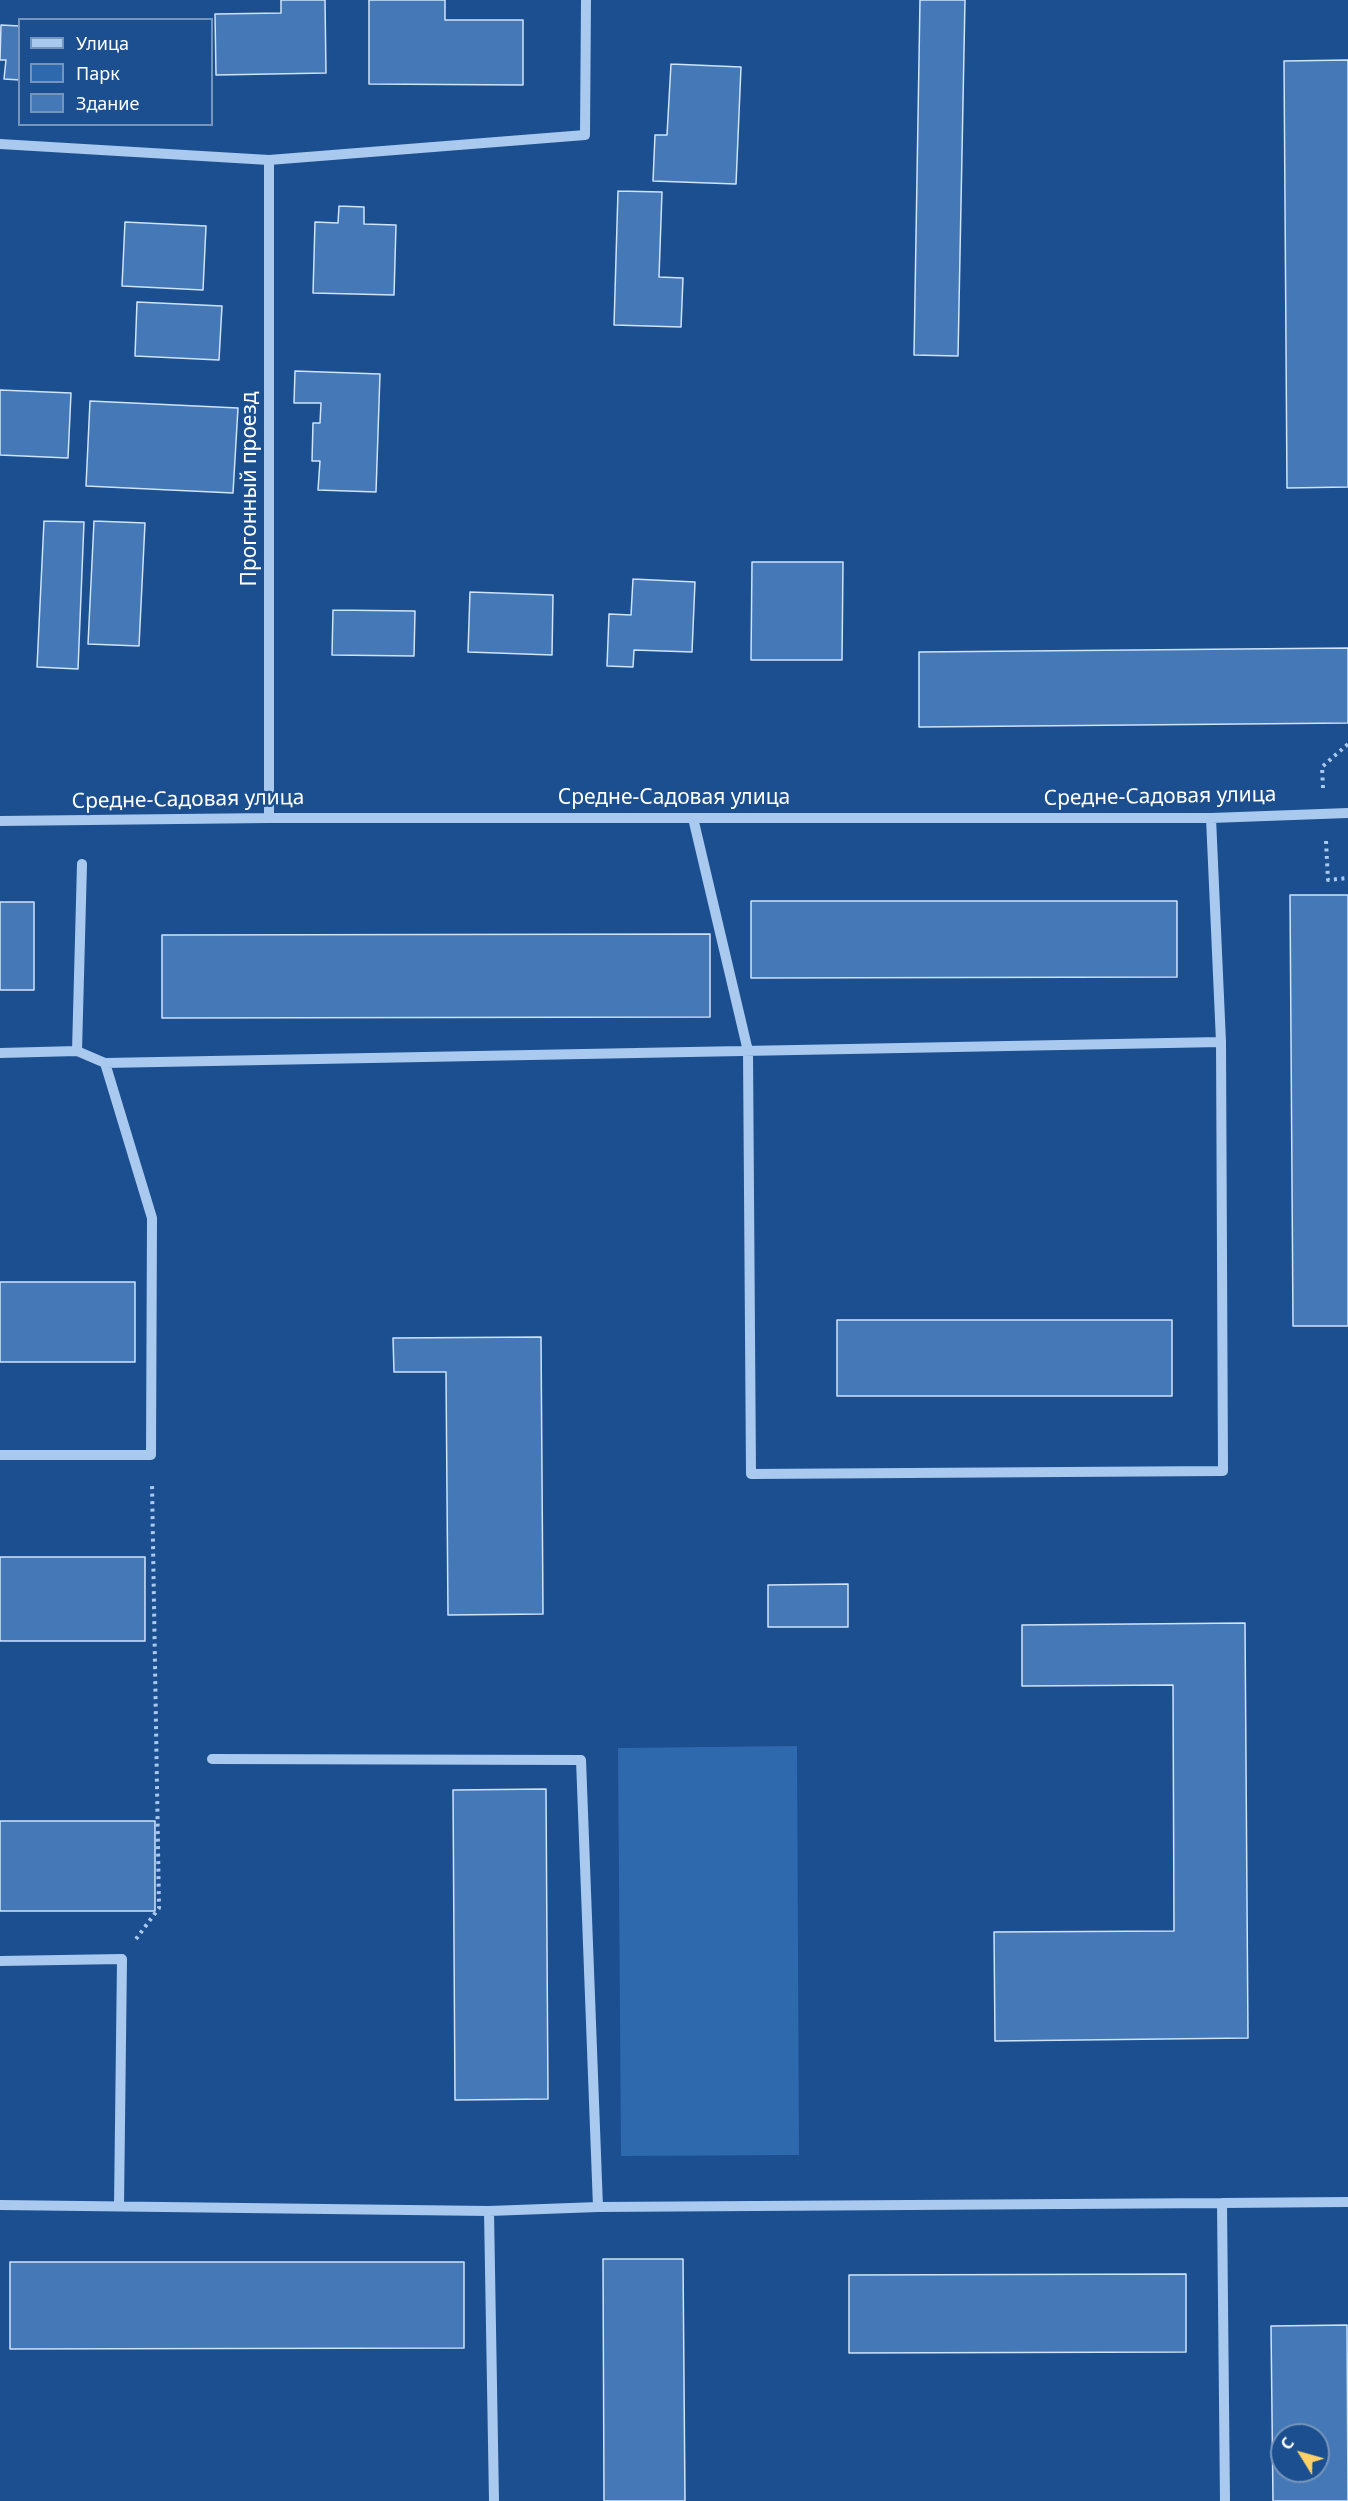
<!DOCTYPE html>
<html>
<head>
<meta charset="utf-8">
<style>
  body { margin:0 }
  #map { position:relative; width:1348px; height:2501px; overflow:hidden; background:#1b4f8f; font-family:"Noto Sans",sans-serif }
  canvas { display:block }
  .legend { position:absolute; left:18px; top:18px; width:195px; height:108px; box-sizing:border-box; background:#1b4f8f; border:2px solid #7695bc; margin:0; padding:8px 10px; list-style:none; font-size:18px; color:#fff }
  .legend li { display:flex; align-items:center; gap:12px; height:30px }
  .legend b { width:30px; border:2px solid #7695bc }
  .north { position:absolute; left:1270px; top:2423px; width:60px; height:60px; box-sizing:border-box; background:#1b4f8f; border:2px solid #7695bc; border-radius:50%; rotate:307deg; font-size:16px; font-weight:700; line-height:24px; text-align:center; color:#fff }
  .north::after { content:''; display:block; margin:auto; width:21px; height:27px; background:#ffd166; clip-path:polygon(50% 0,100% 100%,50% 72%,0 100%) }
</style>
</head>
<body>
<div id="map">
<canvas width="1348" height="2501"></canvas>
<ul class="legend">
<li><b style="height:8px;background:#a9c9ee"></b>Улица</li>
<li><b style="height:16px;background:#2e69ad"></b>Парк</li>
<li><b style="height:16px;background:#4478b7"></b>Здание</li>
</ul>
<div class="north">С</div>
</div>
<script>
const g = document.querySelector('canvas').getContext('2d');
g.lineJoin = 'round';
function fillPath(path, color) { g.fillStyle = color; g.fill(path, 'evenodd'); }
const toPath = rows => new Path2D(rows.map(r => 'M' + r).join(''));
function trace(path, color, width, dash) { g.strokeStyle = color; g.lineWidth = width; g.lineCap = dash ? 'butt' : 'round'; g.setLineDash(dash || []); g.stroke(path); }
function label(font, color, halo, rows, align = 'center') {
  g.font = font + ' "Noto Sans",sans-serif'; g.lineWidth = 5; g.setLineDash([]); g.textBaseline = 'middle'; g.strokeStyle = halo; g.fillStyle = color; for (const [text, x, y, turn = 0] of rows) {
    g.save(); g.translate(x, y); g.rotate((+turn || 0) * Math.PI / 180); g.textAlign = isNaN(turn) ? turn : align; if (halo) g.strokeText(text, 0, 0); g.fillText(text, 0, 0); g.restore();
  }
}
fillPath(toPath([
  [797,1746,799,2155,621,2156,618,1748]
]), '#2e69ad');
const building = toPath([
  [281,0,325,0,326,73,216,75,215,14,281,13,281,0],
  [369,0,445,0,445,20,523,20,523,85,369,84,369,0],
  [920,0,965,0,958,356,914,355,920,0],
  [1,25,20,26,20,80,4,79,6,60,0,60,1,25],
  [1348,60,1348,487,1287,488,1284,61,1348,60],
  [671,64,741,67,736,184,653,181,655,135,667,135,671,64],
  [618,191,662,192,659,277,683,278,681,327,614,325,618,191],
  [339,206,364,207,364,224,396,225,394,295,313,293,315,222,338,223,339,206],
  [125,222,206,226,203,290,122,286,125,222],
  [137,302,222,306,219,360,135,356,137,302],
  [295,371,380,374,376,492,318,490,320,461,312,461,313,423,320,423,321,403,294,403,295,371],
  [0,390,71,393,68,458,0,455,0,390],
  [90,401,238,408,233,493,86,486,90,401],
  [44,521,84,522,78,669,37,667,44,521],
  [94,521,145,523,139,646,88,644,94,521],
  [752,562,843,562,842,660,751,660,752,562],
  [633,579,695,582,692,652,634,650,633,667,607,666,609,614,631,615,633,579],
  [470,592,553,595,552,655,468,652,470,592],
  [333,610,415,611,414,656,332,655,333,610],
  [1348,648,1348,723,919,727,919,652,1348,648],
  [1290,895,1348,895,1348,1326,1293,1326,1290,895],
  [751,901,1177,901,1177,977,751,978,751,901],
  [0,902,34,902,34,990,0,990,0,902],
  [710,934,710,1017,162,1018,162,935,710,934],
  [0,1282,135,1282,135,1362,0,1362,0,1282],
  [837,1320,1172,1320,1172,1396,837,1396,837,1320],
  [541,1337,543,1614,448,1615,446,1372,394,1372,393,1338,541,1337],
  [0,1557,145,1557,145,1641,0,1641,0,1557],
  [848,1584,848,1627,768,1627,768,1585,848,1584],
  [1245,1623,1248,2038,995,2041,994,1932,1174,1931,1173,1685,1022,1686,1022,1625,1245,1623],
  [546,1789,548,2099,455,2100,453,1790,546,1789],
  [0,1821,155,1821,155,1911,0,1911,0,1821],
  [603,2259,683,2259,685,2501,604,2501,603,2259],
  [10,2262,464,2262,464,2348,10,2349,10,2262],
  [1186,2274,1186,2352,849,2353,849,2275,1186,2274],
  [1347,2325,1348,2501,1273,2501,1271,2326,1347,2325],
  [1282,2435,1318,2435,1318,2471,1282,2471,1282,2435]
]);
fillPath(building, '#4478b7');
trace(building, '#cfe3fa', 1.5);
trace(toPath([
  [1323,788,1322,767,1348,744],
  [1326,841,1328,880,1348,878],
  [136,1939,159,1908,152,1483]
]), '#a9c9ee', 4, [3, 4.5]);
trace(toPath([
  [0,144,269,160,585,135,586,0],
  [269,160,269,818],
  [693,818,748,1051,751,1474,1223,1471,1221,1042,1211,818],
  [0,821,269,818,1211,818,1348,813],
  [77,1051,82,864],
  [0,1053,77,1051,105,1063,1221,1042],
  [0,1455,151,1455,152,1218,105,1063],
  [212,1759,581,1760,598,2207],
  [0,1961,122,1959,119,2206],
  [0,2205,489,2211,494,2501],
  [489,2211,598,2207,1222,2203],
  [1225,2501,1222,2203,1348,2202]
]), '#a9c9ee', 10);
label('21px', '#fff', '#1b4f8f', [
  ["Прогонный проезд",250,489,-90],
  ["Средне-Садовая улица",1160,797,-1],
  ["Средне-Садовая улица",674,798],
  ["Средне-Садовая улица",188,800,-1]
]);
</script>
</body>
</html>
